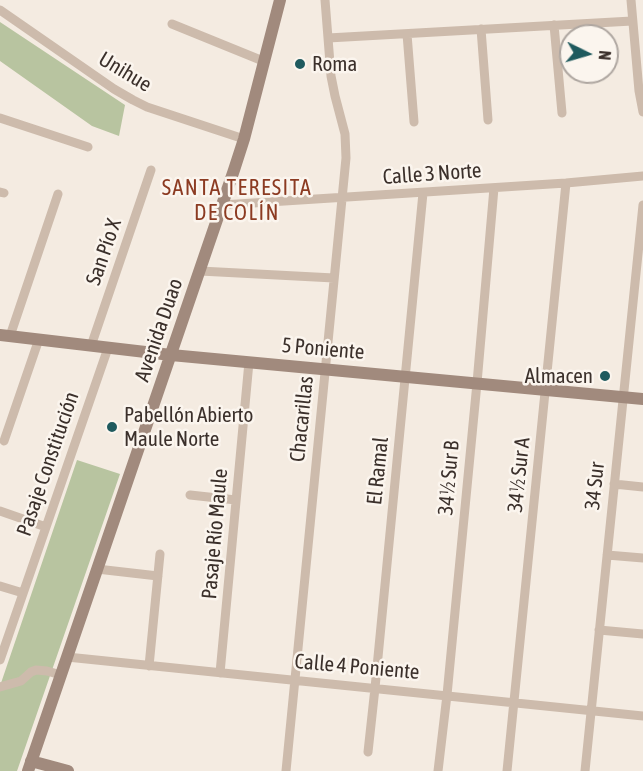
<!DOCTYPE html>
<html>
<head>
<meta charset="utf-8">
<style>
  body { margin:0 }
  #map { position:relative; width:643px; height:771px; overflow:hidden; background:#f4ebe1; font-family:"Asap Condensed",sans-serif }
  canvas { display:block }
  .north { position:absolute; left:559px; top:24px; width:60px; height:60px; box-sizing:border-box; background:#fbf5ee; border:2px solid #aea6a0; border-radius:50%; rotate:95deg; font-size:16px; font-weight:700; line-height:24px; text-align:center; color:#3b302b }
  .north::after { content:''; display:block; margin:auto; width:21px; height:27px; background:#1f5a5e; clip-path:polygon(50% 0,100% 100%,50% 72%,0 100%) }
</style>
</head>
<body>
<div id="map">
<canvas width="643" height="771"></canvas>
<div class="north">N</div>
</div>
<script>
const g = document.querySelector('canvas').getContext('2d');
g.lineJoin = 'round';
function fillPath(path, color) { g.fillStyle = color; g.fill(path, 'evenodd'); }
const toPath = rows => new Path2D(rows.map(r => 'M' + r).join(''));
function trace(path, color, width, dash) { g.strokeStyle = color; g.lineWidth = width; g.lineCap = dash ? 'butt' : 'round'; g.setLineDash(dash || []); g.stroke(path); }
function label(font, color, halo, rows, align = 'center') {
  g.font = font + ' "Asap Condensed",sans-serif'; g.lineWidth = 5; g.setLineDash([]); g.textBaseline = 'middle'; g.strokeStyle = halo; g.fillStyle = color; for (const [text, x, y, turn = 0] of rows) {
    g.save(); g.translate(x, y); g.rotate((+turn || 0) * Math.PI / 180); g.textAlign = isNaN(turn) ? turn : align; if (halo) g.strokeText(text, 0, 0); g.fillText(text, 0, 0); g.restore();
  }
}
fillPath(toPath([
  [0,22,125,105,119,136,92,126,0,61],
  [77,460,120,474,17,771,0,771,0,686]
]), '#b8c4a0');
trace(toPath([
  [631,0,639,91,643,112],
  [0,10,114,89,133,100,147,107,244,139],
  [172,24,263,61],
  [554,25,562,113],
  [481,29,488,120],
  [407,34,414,122],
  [328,38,632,21],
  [0,118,88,147],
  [0,192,4,193],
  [222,205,566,183,643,176],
  [200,271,334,278],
  [10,336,58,194],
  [91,346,151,170],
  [4,441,39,339],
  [614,484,643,487],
  [190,495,236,500],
  [0,511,46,527],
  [607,555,643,558],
  [97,569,158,576],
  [0,586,23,593],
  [599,630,643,634],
  [67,657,643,716],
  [0,660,108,348],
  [149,666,160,554],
  [220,673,249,362],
  [0,687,21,681,31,672,36,670,47,671,61,675],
  [368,752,375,688,423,193],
  [286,771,346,158,345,134,335,96,331,76,325,0],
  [438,771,447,695,477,383,494,188],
  [507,771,566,183],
  [585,771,643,205]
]), '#cdbbac', 9);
trace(toPath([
  [0,335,171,355,643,399],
  [31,761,68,771],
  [28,771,234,170,244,139,280,0]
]), '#a18a7d', 12);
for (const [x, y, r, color] of [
  [300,64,6,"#1f5a5e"],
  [605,376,6,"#1f5a5e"],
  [112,427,6,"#1f5a5e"]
]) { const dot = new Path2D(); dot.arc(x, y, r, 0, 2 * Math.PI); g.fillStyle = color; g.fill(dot); trace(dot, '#fbf5ee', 2); }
label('21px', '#3b302b', '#fbf5ee', [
  ["Roma",312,64],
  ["Almacen",593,376,"right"],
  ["Pabellón Abierto",124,415],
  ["Maule Norte",124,439]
], 'left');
label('21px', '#3b302b', '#fbf5ee', [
  ["Unihue",125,72,31],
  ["Calle 3 Norte",432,174,-4],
  ["San Pío X",104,252,-71],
  ["Avenida Duao",159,330,-71],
  ["5 Poniente",323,349,5],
  ["Chacarillas",302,419,-84],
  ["Pasaje Constitución",48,464,-71],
  ["El Ramal",378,471,-84],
  ["34½ Sur A",519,475,-84],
  ["34½ Sur B",449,478,-85],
  ["34 Sur",595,486,-84],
  ["Pasaje Río Maule",215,534,-85],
  ["Calle 4 Poniente",357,667,5]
]);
g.letterSpacing = '1.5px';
label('22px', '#8c3b22', '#fbf5ee', [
  ["SANTA TERESITA",237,188],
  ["DE COLÍN",237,213]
]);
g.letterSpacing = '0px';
</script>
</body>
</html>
